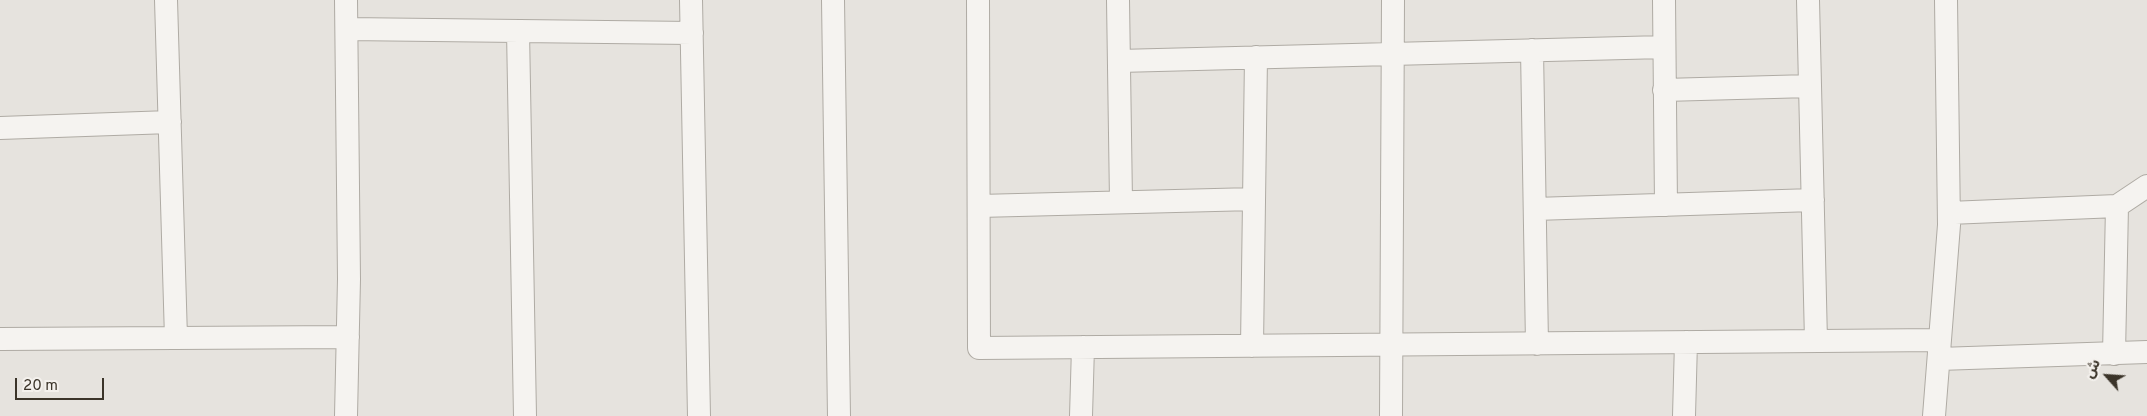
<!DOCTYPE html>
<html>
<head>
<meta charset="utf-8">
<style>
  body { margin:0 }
  #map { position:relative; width:2147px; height:416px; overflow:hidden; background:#e6e3de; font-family:Overpass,"Noto Sans Arabic",sans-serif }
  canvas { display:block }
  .north { position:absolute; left:2082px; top:351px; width:50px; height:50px; -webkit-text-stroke:4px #f4f1ed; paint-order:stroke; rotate:296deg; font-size:14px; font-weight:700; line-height:20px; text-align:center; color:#3b3429 }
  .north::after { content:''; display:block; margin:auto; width:18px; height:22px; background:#3b3429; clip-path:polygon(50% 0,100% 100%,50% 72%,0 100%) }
  .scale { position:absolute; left:15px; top:378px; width:89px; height:22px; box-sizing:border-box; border:2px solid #3b3429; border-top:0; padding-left:6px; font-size:15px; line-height:18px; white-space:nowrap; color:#3b3429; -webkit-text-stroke:4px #f4f1ed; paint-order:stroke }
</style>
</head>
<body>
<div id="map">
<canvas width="2147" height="416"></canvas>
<div class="north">ش</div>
<div class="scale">20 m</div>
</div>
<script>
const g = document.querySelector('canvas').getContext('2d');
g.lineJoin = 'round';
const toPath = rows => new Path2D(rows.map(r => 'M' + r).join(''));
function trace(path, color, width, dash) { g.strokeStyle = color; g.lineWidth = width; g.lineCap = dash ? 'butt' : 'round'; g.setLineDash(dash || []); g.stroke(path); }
const street = toPath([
  [166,0,176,338],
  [691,0,699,416],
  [833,0,839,416],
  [978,0,979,348,1939,340],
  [1118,0,1121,201],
  [1664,0,1666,205],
  [1808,0,1816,341],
  [347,29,692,33],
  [518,31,525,416],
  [1532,50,1537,344],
  [1119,61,1664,47],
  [1664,90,1810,86],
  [0,128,170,122],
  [979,206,1254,199],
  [1535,209,1813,200],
  [1949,213,2117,206,2147,186],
  [0,339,348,337],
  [1252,346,1256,57],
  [2114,354,2117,206],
  [1939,359,2147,352],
  [346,416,349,279,346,0],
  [1081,416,1083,347],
  [1391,416,1393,0],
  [1684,416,1686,342],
  [1934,416,1949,225,1946,0]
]);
trace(street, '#afaba4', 24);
trace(street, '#f5f3f0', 22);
</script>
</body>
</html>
